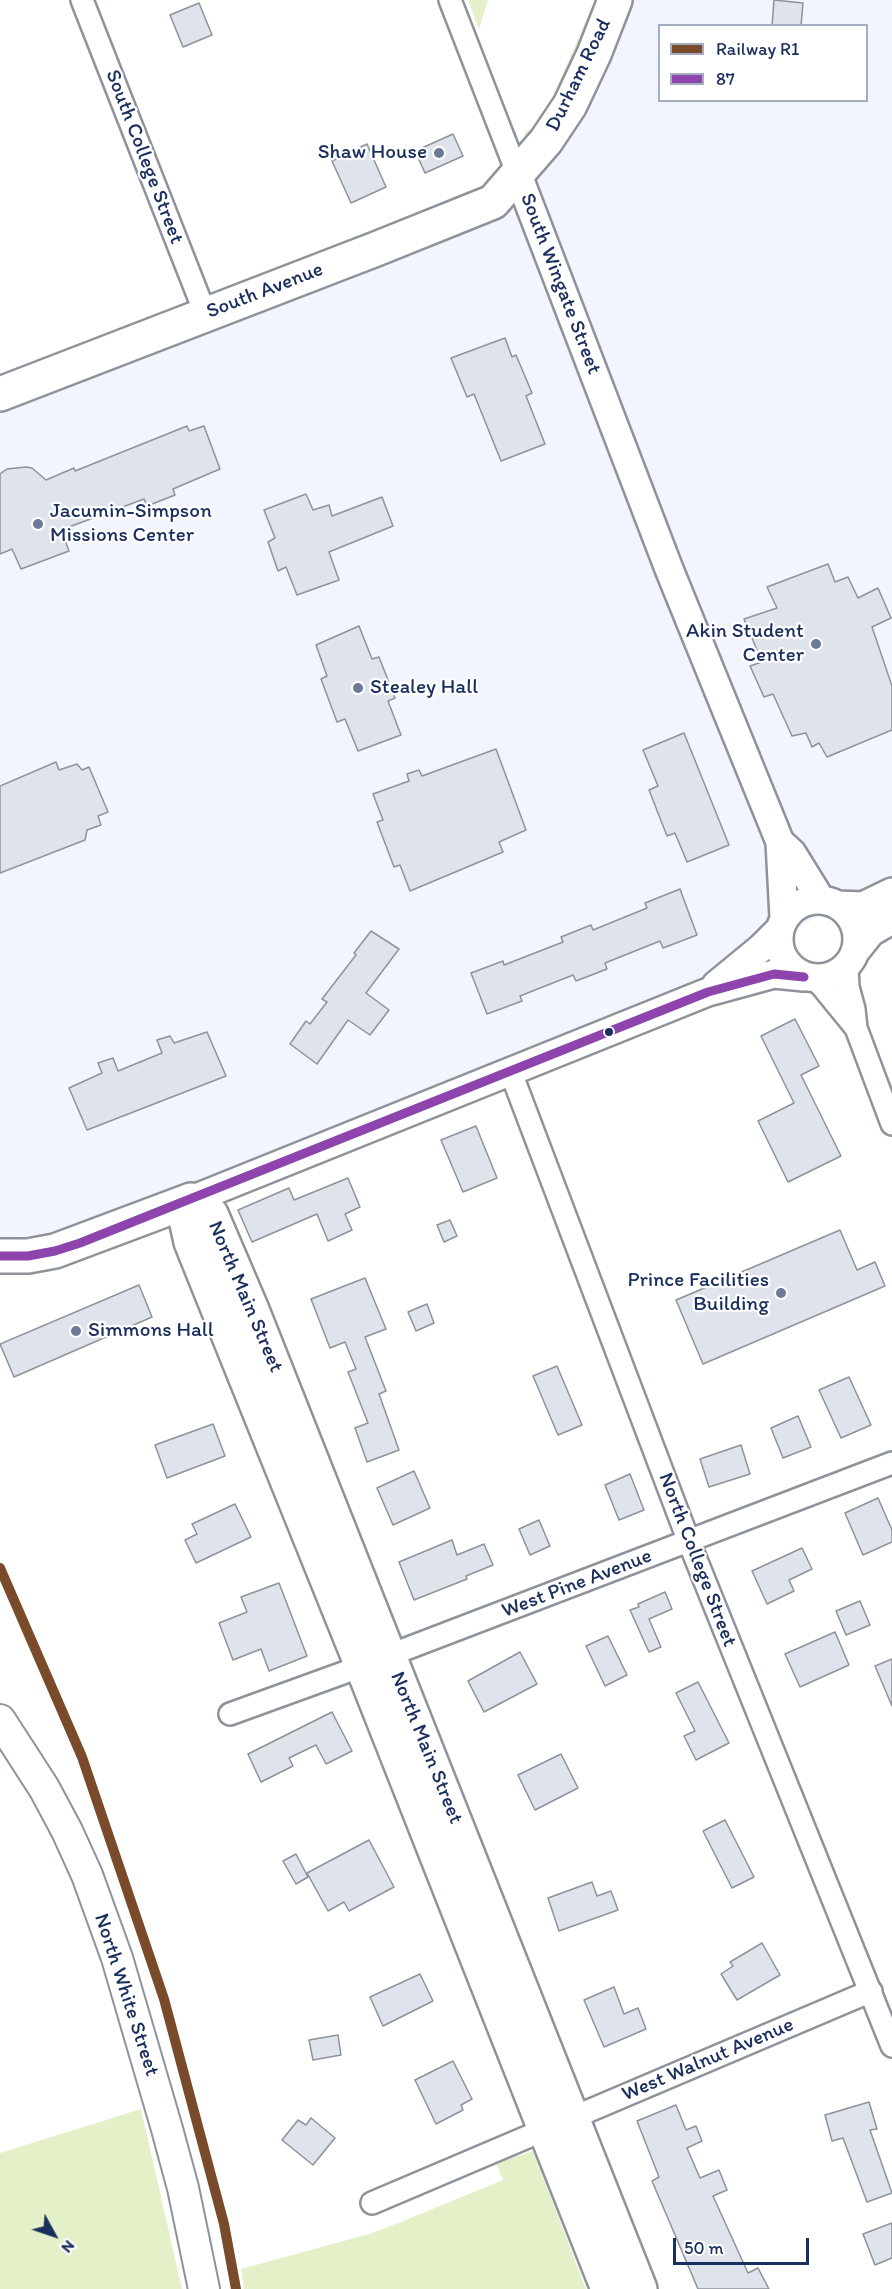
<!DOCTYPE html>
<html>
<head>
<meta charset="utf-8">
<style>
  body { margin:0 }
  #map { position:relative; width:892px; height:2289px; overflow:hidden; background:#fff; font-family:Itim,sans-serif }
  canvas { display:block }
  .legend { position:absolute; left:658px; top:24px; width:210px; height:78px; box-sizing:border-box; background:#fff; border:2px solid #a4acbf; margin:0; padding:8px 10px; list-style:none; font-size:18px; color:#1b2f5e }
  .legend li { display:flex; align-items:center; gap:12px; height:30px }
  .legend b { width:30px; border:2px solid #a4acbf }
  .north { position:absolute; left:24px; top:2205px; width:60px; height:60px; -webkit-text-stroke:4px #fff; paint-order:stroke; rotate:130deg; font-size:16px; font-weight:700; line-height:24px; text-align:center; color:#1b2f5e }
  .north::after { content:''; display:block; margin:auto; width:21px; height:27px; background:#1b2f5e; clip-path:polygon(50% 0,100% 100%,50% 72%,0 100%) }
  .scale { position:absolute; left:673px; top:2238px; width:136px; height:27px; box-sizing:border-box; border:3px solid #1b2f5e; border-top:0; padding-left:8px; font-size:18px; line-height:21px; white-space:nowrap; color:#1b2f5e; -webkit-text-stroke:4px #fff; paint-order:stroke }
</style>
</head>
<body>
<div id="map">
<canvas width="892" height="2289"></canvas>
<ul class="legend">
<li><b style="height:8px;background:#7a4b2a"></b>Railway R1</li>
<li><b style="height:8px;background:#8e44ad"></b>87</li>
</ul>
<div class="north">N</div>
<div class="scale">50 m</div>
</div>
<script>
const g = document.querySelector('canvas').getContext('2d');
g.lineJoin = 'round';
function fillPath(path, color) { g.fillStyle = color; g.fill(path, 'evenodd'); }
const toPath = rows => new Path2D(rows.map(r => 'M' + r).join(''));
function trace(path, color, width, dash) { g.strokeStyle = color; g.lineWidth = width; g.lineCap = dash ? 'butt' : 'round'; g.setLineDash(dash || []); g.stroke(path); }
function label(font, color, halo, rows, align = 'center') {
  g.font = font + ' Itim,sans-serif'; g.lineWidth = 4.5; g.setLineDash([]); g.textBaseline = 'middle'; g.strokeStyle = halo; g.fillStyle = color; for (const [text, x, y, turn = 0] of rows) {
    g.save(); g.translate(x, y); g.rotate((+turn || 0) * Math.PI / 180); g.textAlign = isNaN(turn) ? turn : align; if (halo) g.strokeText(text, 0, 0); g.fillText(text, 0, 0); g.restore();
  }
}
fillPath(toPath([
  [628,0,892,0,892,883,838,905,717,973,143,1204,52,1235,0,1238,0,414,495,222,512,207,526,189],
  [660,26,866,26,866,100,660,100]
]), '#f2f5fd');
fillPath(toPath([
  [468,0,488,0,479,29],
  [595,0,599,0,555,102,533,133,524,136,525,132,534,128,552,98],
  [141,2109,182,2289,0,2289,0,2153],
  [533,2151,586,2289,244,2289,241,2269,369,2234,396,2224,503,2180,496,2163]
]), '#e4f1c8');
const building = toPath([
  [774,0,803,3,801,26,772,26,774,0],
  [199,3,212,35,183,47,170,15,199,3],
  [453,134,463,156,425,173,415,151,453,134],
  [367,144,386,187,351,203,332,161,367,144],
  [505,338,512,357,516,355,532,393,526,396,545,444,501,461,474,394,467,397,451,358,505,338],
  [187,426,189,431,204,426,220,469,173,489,175,495,147,506,144,499,61,530,69,551,21,569,12,549,0,554,0,474,7,469,26,467,32,468,46,480,74,468,75,471,187,426],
  [306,494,313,510,329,505,332,516,382,497,393,526,329,552,339,580,297,595,286,567,278,571,268,542,275,538,264,510,306,494],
  [828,564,835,582,848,577,858,598,878,588,891,618,872,627,892,686,892,730,827,757,819,743,812,747,806,733,792,736,773,694,764,697,750,666,762,662,744,619,777,608,767,587,828,564],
  [359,626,372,659,379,657,395,698,388,701,401,735,358,751,345,719,337,722,321,679,327,676,316,645,359,626],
  [684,733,729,845,687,862,675,833,667,836,649,790,658,786,643,750,684,733],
  [496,749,526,830,499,842,503,852,410,891,400,865,394,867,377,822,383,820,373,794,409,781,407,774,419,770,422,776,496,749],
  [56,762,59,770,77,764,82,770,89,767,108,812,98,816,101,825,87,830,85,840,0,873,0,786,56,762],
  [680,889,697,935,663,948,660,941,605,963,607,969,576,981,573,975,520,996,522,1001,487,1014,471,973,503,961,504,965,563,942,561,937,591,925,593,930,647,908,645,903,680,889],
  [371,931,399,949,366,993,389,1010,370,1035,348,1020,317,1064,290,1044,306,1021,310,1024,327,1002,322,999,356,955,354,953,371,931],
  [795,1019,819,1066,801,1075,841,1156,788,1182,758,1121,794,1103,761,1036,795,1019],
  [207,1032,226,1076,87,1130,69,1088,102,1073,98,1063,113,1058,118,1071,162,1053,157,1040,170,1036,174,1043,207,1032],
  [476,1126,497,1178,463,1192,441,1140,476,1126],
  [348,1178,360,1207,345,1214,352,1230,328,1241,317,1214,252,1242,238,1210,289,1188,294,1200,348,1178],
  [450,1220,457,1236,444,1242,437,1225,450,1220],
  [840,1230,857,1270,875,1262,885,1286,703,1364,676,1300,840,1230],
  [365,1278,386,1329,365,1337,386,1391,379,1394,399,1450,367,1462,355,1428,368,1423,348,1372,356,1369,345,1342,330,1348,311,1299,365,1278],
  [139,1285,152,1317,14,1377,0,1344,139,1285],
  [427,1304,434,1323,416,1331,408,1312,427,1304],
  [557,1366,582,1425,558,1435,533,1376,557,1366],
  [849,1377,871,1425,841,1438,819,1390,849,1377],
  [798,1416,811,1447,783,1458,771,1428,798,1416],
  [213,1424,225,1456,167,1478,155,1445,213,1424],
  [741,1445,750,1474,709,1487,700,1459,741,1445],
  [414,1471,430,1508,393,1525,377,1488,414,1471],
  [630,1474,644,1510,619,1520,605,1485,630,1474],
  [878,1498,892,1530,892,1542,863,1555,845,1513,878,1498],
  [235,1504,251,1537,196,1563,185,1540,197,1534,192,1524,235,1504],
  [539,1520,550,1546,530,1555,519,1529,539,1520],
  [452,1540,457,1555,484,1544,493,1565,466,1576,467,1579,414,1600,399,1562,452,1540],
  [802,1548,812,1569,789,1580,794,1591,767,1604,752,1571,802,1548],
  [279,1583,307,1656,269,1671,261,1649,233,1660,219,1623,247,1612,241,1597,279,1583],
  [665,1592,672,1609,649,1619,661,1647,649,1652,630,1610,639,1607,638,1604,665,1592],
  [860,1601,870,1625,846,1635,836,1611,860,1601],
  [835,1632,849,1665,800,1687,785,1654,835,1632],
  [608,1636,627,1675,605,1686,586,1646,608,1636],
  [520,1652,537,1684,484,1712,468,1681,520,1652],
  [892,1659,892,1706,875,1666,892,1659],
  [698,1682,729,1743,696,1760,684,1736,695,1731,676,1693,698,1682],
  [332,1712,352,1751,326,1764,316,1745,289,1758,293,1766,261,1782,248,1754,332,1712],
  [561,1754,578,1788,535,1810,518,1775,561,1754],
  [725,1820,754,1877,732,1888,703,1831,725,1820],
  [369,1840,394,1887,349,1911,344,1902,328,1911,307,1873,369,1840],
  [296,1854,308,1877,296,1884,283,1861,296,1854],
  [592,1882,597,1896,611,1891,618,1910,559,1931,548,1898,592,1882],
  [762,1943,780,1975,737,2000,721,1974,733,1966,730,1962,762,1943],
  [420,1974,433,2001,383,2026,370,1997,420,1974],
  [614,1987,624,2014,638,2008,646,2029,604,2047,584,2000,614,1987],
  [338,2035,341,2055,313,2060,309,2040,338,2035],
  [453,2061,472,2099,461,2105,463,2110,436,2124,415,2080,453,2061],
  [869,2102,877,2129,870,2130,892,2193,867,2202,843,2138,832,2141,825,2115,869,2102],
  [676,2105,686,2130,696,2126,702,2141,687,2148,700,2178,719,2170,727,2190,713,2196,748,2273,758,2268,769,2289,698,2289,652,2181,659,2177,637,2121,676,2105],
  [311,2118,335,2138,313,2165,282,2140,298,2120,306,2125,311,2118],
  [892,2223,892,2258,875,2265,863,2234,892,2223]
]);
fillPath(building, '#dfe3ec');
trace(building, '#8e929a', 1.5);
const minor = toPath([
  [82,0,205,313],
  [450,0,518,175],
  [847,966,848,987,854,1009,856,1028,892,1124],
  [816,979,856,1028],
  [510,1070,689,1542,892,2046],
  [230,1714,343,1673,892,1463],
  [372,2203,871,1991]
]);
const tertiary = toPath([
  [518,175,669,569,780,842,792,853,821,900],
  [780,842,784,918],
  '779 939a39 39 0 1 1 78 0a39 39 0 1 1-78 0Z',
  [838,905,863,906,892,892],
  [855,952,871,932,892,920],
  [716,985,761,948,780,929],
  [191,1200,708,992,774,974,804,977]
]);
const secondary = toPath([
  [0,1720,44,1788,67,1831,87,1875,117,1958,167,2129,183,2188,204,2289]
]);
const primary = toPath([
  [0,394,376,249,493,202,546,141,570,105,594,54,615,0],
  [191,1200,211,1214,252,1310,640,2289],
  [191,1200,187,1224,191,1242,362,1666,608,2289],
  [0,1256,28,1256,55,1251,191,1200]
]);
trace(minor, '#8e929a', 26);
trace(tertiary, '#8e929a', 32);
trace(secondary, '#8e929a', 34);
trace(primary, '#8e929a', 38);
trace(minor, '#fff', 21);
trace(tertiary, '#fff', 27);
trace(secondary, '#fff', 30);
trace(primary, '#fff', 33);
trace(toPath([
  [0,1256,28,1256,55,1251,80,1243,708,992,774,974,804,977]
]), '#8e44ad', 9);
trace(toPath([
  [0,1568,82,1757,164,1999,224,2224,236,2289]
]), '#7a4b2a', 10);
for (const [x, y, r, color] of [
  [439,153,6,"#6b7896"],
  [38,524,6,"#6b7896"],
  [816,644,6,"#6b7896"],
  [358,688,6,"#6b7896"],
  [609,1032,5,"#1b2f5e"],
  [781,1293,6,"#6b7896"],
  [76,1331,6,"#6b7896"]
]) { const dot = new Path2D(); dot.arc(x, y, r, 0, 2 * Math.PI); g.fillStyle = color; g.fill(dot); trace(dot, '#fff', 2); }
label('21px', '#1b2f5e', '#fff', [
  ["Durham Road",579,75,-64],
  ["South College Street",144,157,69],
  ["South Wingate Street",560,284,69],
  ["South Avenue",265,291,-21],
  ["North Main Street",245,1297,67],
  ["North College Street",697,1560,69],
  ["West Pine Avenue",577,1584,-21],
  ["North Main Street",426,1748,68],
  ["North White Street",126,1995,72],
  ["West Walnut Avenue",708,2060,-23]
]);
label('21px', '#1b2f5e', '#fff', [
  ["Shaw House",427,153],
  ["Jacumin-Simpson",50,512,"left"],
  ["Missions Center",50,536,"left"],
  ["Akin Student",804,632],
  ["Center",804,656],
  ["Stealey Hall",370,688,"left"],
  ["Prince Facilities",769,1281],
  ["Building",769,1305],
  ["Simmons Hall",88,1331,"left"]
], 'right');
</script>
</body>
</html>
